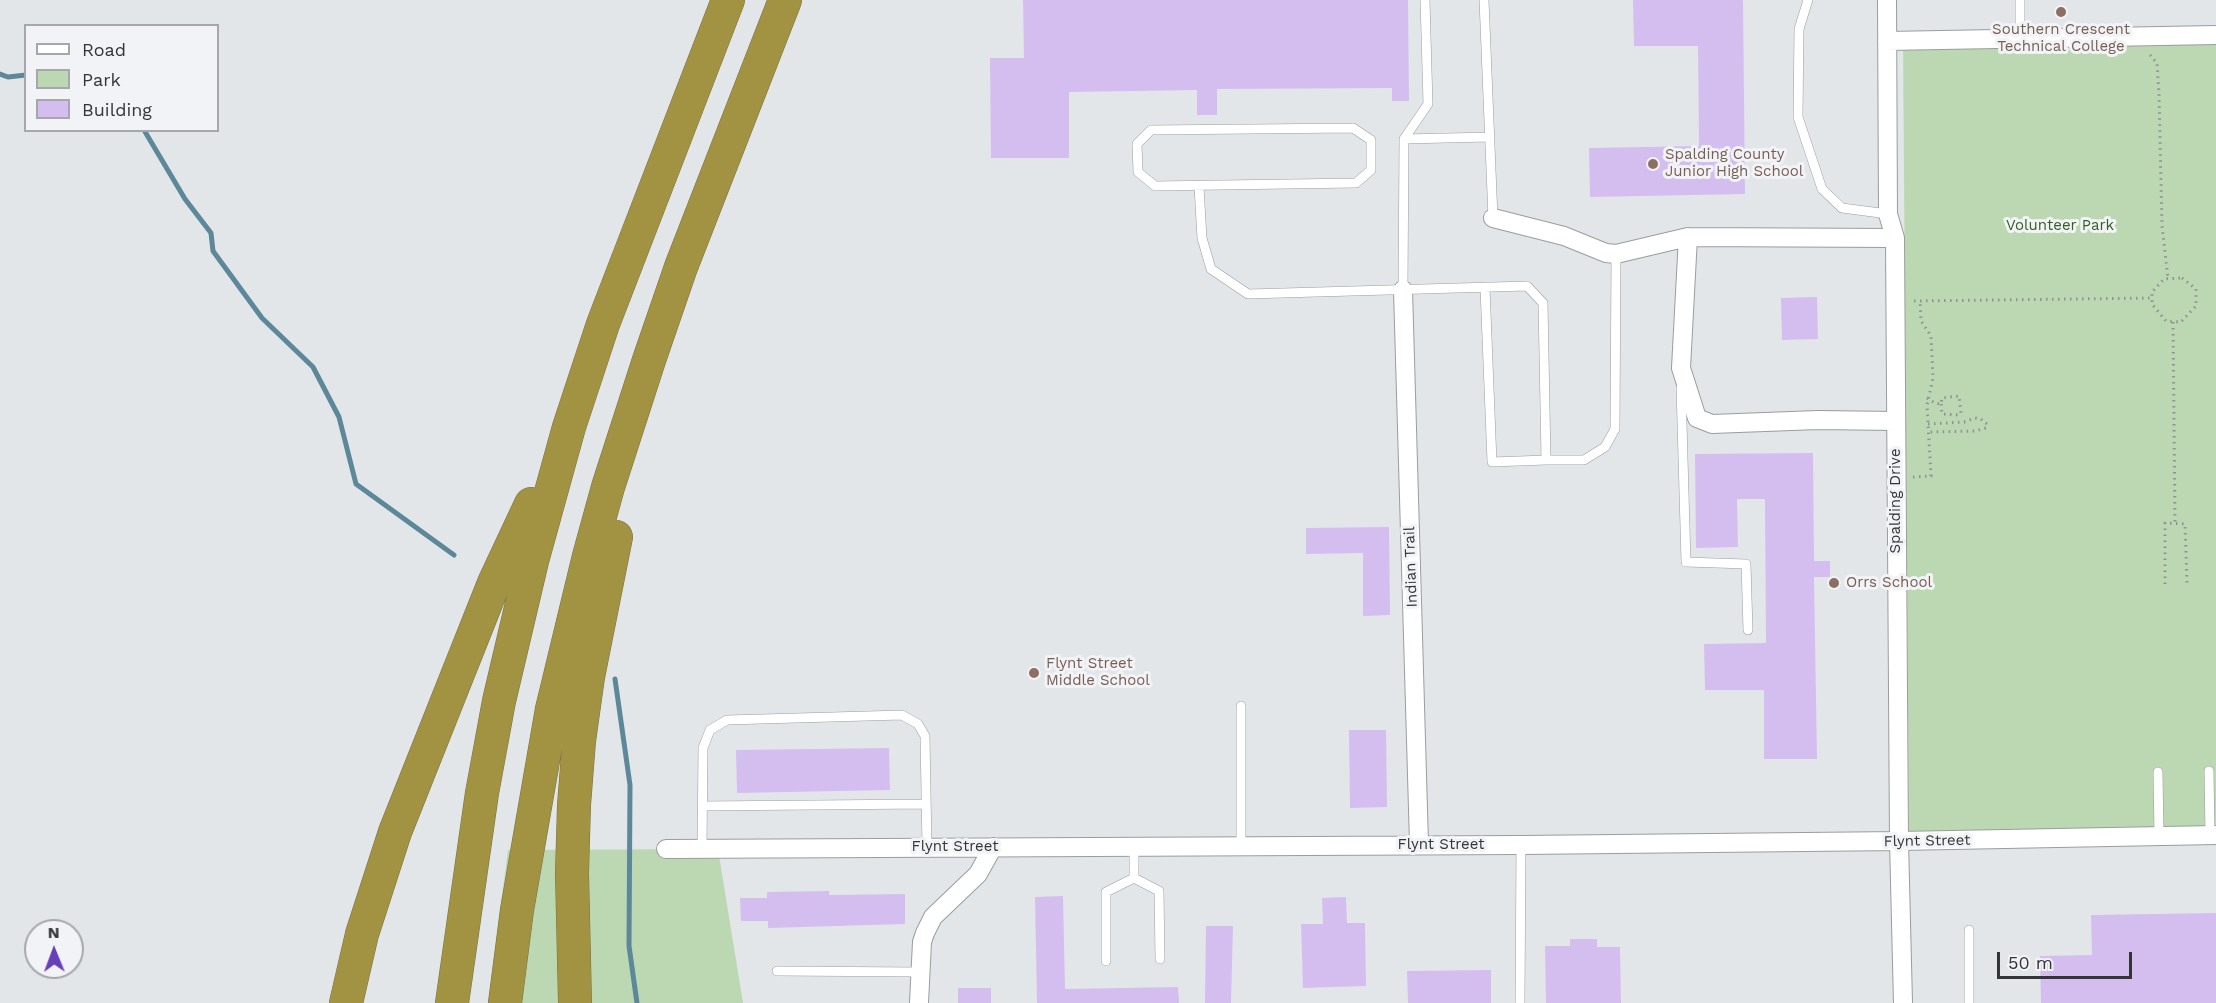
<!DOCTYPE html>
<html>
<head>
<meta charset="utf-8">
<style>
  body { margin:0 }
  #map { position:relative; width:2216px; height:1003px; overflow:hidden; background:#e3e6e9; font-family:"Work Sans",sans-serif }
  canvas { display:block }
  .legend { position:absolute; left:24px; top:24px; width:195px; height:108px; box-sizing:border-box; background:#f1f3f6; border:2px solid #a5a7aa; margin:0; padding:8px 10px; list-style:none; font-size:18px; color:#343537 }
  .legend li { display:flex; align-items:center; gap:12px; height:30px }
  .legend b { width:30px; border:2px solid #a5a7aa }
  .north { position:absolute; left:24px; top:919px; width:60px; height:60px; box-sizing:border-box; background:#f1f3f6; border:2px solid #a5a7aa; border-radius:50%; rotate:359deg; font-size:16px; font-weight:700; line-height:24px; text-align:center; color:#343537 }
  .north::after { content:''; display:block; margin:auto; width:21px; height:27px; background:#6540b8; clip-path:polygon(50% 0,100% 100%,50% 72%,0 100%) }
  .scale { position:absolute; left:1997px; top:952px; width:135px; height:27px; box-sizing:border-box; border:3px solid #343537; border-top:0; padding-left:8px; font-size:18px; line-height:21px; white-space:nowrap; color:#343537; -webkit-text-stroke:4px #f1f3f6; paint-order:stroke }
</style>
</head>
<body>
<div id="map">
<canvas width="2216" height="1003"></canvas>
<ul class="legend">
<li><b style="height:8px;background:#fff"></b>Road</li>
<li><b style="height:16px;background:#bcd8b2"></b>Park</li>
<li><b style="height:16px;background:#d4bef0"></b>Building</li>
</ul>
<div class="north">N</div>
<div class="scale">50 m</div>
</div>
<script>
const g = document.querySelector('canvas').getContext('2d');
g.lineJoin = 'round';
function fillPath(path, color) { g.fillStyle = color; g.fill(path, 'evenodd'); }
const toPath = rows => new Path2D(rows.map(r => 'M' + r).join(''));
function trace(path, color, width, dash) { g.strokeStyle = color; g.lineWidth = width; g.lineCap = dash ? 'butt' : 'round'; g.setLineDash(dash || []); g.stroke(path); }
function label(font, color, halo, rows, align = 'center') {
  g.font = font + ' "Work Sans",sans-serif'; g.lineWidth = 6; g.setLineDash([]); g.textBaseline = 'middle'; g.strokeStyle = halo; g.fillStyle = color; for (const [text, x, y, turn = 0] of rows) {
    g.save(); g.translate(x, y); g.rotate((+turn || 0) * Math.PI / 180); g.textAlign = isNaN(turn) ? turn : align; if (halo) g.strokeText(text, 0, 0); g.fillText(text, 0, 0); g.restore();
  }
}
fillPath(toPath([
  [2216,37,2216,834,1909,843,1903,40],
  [718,849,743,1003,488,1003,508,850]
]), '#bcd8b2');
trace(toPath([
  [0,74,8,77,26,75],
  [144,130,185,199,211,233,213,251,262,318,313,367,339,417,356,484,454,555],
  [615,679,630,785,629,946,637,1003]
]), '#5c8899', 5);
fillPath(toPath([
  [1023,0,1408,0,1409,101,1392,101,1392,88,1217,89,1217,115,1197,115,1197,90,1069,92,1069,158,991,158,990,58,1024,58],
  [1633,0,1743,0,1745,194,1590,197,1589,148,1699,146,1698,46,1634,46],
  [1817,297,1818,339,1782,340,1781,298],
  [1813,453,1814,561,1830,561,1830,577,1814,577,1817,759,1764,759,1764,690,1705,690,1704,644,1766,643,1765,499,1737,499,1738,547,1696,548,1695,454],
  [1389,527,1390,615,1363,616,1363,553,1306,554,1306,528],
  [1349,730,1386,730,1387,807,1350,808],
  [889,748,890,790,737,793,736,750],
  [829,891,829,895,905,894,905,924,768,928,768,921,741,921,740,898,767,898,767,892],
  [1063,896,1065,989,1178,987,1179,1003,1037,1003,1035,897],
  [1346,897,1347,923,1365,923,1366,986,1303,988,1301,924,1323,924,1322,898],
  [2216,913,2216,1003,2041,1003,2040,956,2092,955,2091,915],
  [1206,926,1233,926,1231,1003,1205,1003],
  [1570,939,1597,939,1597,947,1620,947,1621,1003,1546,1003,1545,946,1570,946],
  [1491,970,1491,1003,1408,1003,1407,971],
  [958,988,991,988,991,1003,958,1003]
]), '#d4bef0');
const service = toPath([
  [1484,0,1493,218],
  [1808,0,1799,29,1798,117,1822,189,1842,208,1888,214],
  [2020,39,2020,0],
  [1353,128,1371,140,1371,170,1356,183,1155,186,1138,172,1137,144,1151,130,1353,128],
  [1404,139,1490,137],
  [1199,187,1202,238,1211,269,1248,294,1527,286,1543,303,1546,460,1492,462,1485,288],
  [1403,290,1404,139,1428,104,1425,0],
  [1681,388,1686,562,1746,564,1748,630],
  [1546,460,1584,460,1605,447,1615,429,1616,254],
  [2209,771,2210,835],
  [2158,772,2159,836],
  [702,806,926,804],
  [1134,846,1134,878,1159,891,1160,959],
  [1241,846,1241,706],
  [702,849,703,748,710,730,727,720,902,715,918,724,925,736,927,848],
  [1969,930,1969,1003],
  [1106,961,1106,892,1134,878],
  [777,971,920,972],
  [1520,1003,1521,845]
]);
const minor = toPath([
  [1887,0,1888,214,1895,238,1899,841,1903,1003],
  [1887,41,2216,35],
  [1493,218,1564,236,1606,253,1616,254,1688,237,1895,238],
  [1688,237,1681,368,1697,418,1712,424,1818,420,1895,421],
  [1403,290,1419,844],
  [666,849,1521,845,1899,841,2216,835],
  [919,1003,922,942,925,933,933,917,978,874,993,847]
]);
const motorway = toPath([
  [346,1003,362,934,395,832,494,583,531,504],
  [452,1003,482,793,499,701,532,561,569,427,603,324,728,0],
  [505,1003,517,910,552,709,589,556,608,487,649,360,681,267,785,0],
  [575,1003,572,873,574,805,579,741,588,677,616,537]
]);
trace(service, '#9a9c9f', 10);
trace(minor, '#9a9c9f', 20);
trace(motorway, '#7c723e', 34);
trace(toPath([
  [2150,55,2157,63,2159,94,2162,225,2168,279],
  [2182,278,2196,289,2196,306,2181,322,2166,321,2152,304,2152,292,2164,279,2182,278],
  [1914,301,2152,298],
  [2173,322,2175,523],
  [1927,398,1935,403,1941,404,1942,398,1959,396,1961,413,1958,415,1942,414,1941,404],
  [1928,424,1964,422,1975,418,1981,419,1987,424,1986,428,1975,431,1929,432],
  [1913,477,1931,476,1927,405,1933,378,1931,336,1921,321,1920,301],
  [2165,584,2165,523,2185,524,2187,583]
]), '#8f9194', 3, [1.5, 4.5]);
trace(service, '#fff', 9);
trace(minor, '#fff', 18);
trace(motorway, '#a29342', 33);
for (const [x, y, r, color] of [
  [2061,12,6,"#8d6e63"],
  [1653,164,6,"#8d6e63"],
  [1834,583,6,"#8d6e63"],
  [1034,673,6,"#8d6e63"]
]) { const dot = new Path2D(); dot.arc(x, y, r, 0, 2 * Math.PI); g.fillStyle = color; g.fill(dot); trace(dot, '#f1f3f6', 2); }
label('15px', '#785e54', '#f1f3f6', [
  ["Southern Crescent",2061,30,"center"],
  ["Technical College",2061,47,"center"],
  ["Spalding County",1665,155],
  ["Junior High School",1665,172],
  ["Orrs School",1846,583],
  ["Flynt Street",1046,664],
  ["Middle School",1046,681]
], 'left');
label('15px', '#346023', '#f1f3f6', [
  ["Volunteer Park",2060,226]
]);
label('15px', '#343537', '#f1f3f6', [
  ["Spalding Drive",1896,501,-90],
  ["Indian Trail",1411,567,-92],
  ["Flynt Street",1927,841,-1],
  ["Flynt Street",1441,845],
  ["Flynt Street",955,847]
]);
</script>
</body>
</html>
